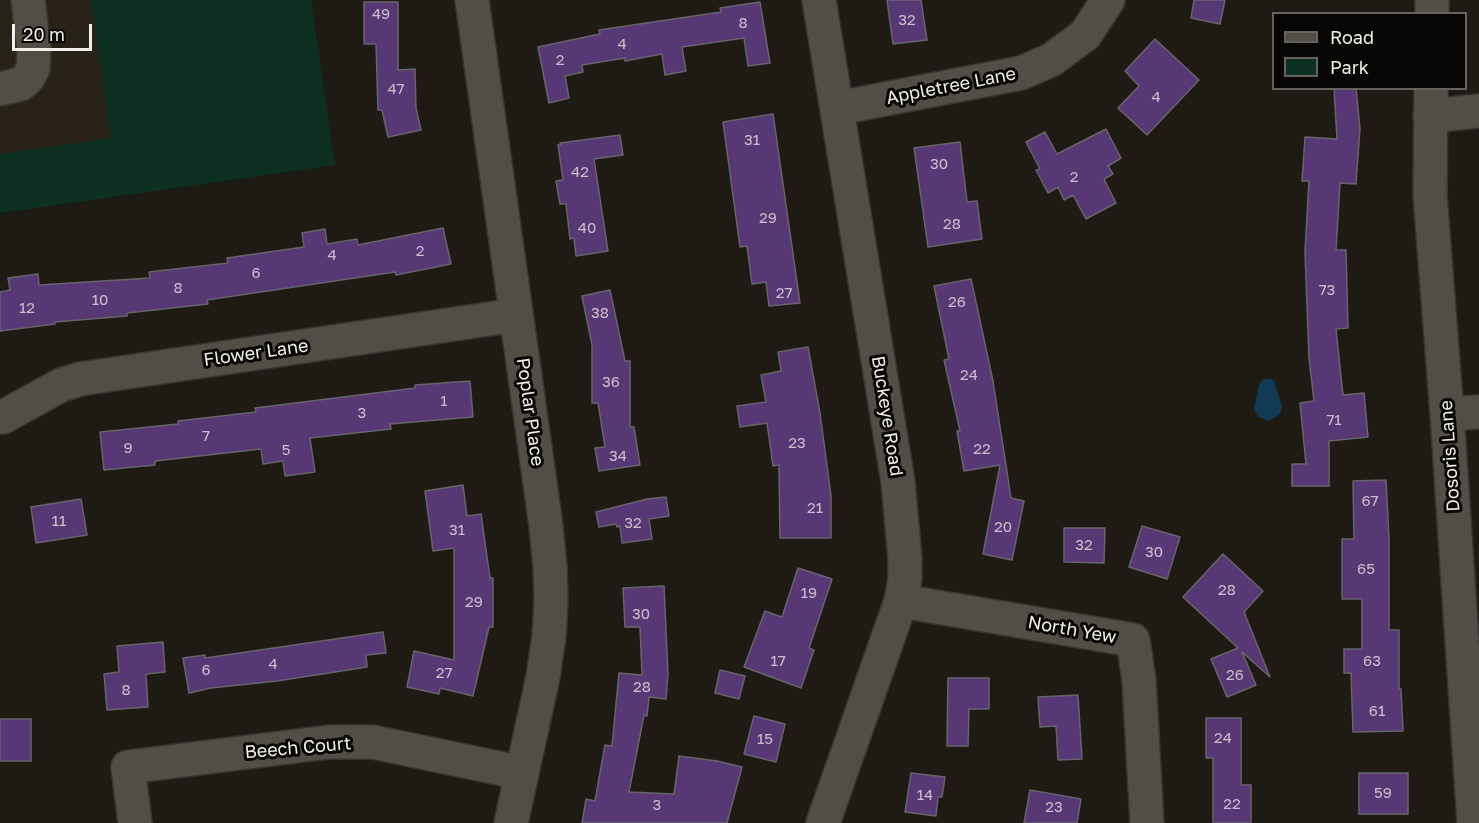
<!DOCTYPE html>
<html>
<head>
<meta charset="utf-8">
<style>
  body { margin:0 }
  #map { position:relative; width:1479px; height:823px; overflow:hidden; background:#1e1b15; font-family:"Golos Text",sans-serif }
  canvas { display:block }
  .legend { position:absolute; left:1272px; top:12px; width:195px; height:78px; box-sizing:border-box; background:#070604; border:2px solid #656360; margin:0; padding:8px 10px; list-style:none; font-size:18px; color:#f1efea }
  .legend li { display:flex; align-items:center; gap:12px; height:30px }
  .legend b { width:30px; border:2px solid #656360 }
  .scale { position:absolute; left:12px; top:24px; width:80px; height:27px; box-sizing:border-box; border:3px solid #f1efea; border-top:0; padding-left:8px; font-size:18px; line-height:21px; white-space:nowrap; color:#f1efea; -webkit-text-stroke:4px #070604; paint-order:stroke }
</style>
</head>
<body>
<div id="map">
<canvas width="1479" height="823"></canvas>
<ul class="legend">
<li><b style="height:8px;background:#524e46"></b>Road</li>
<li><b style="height:16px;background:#0e3022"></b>Park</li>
</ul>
<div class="scale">20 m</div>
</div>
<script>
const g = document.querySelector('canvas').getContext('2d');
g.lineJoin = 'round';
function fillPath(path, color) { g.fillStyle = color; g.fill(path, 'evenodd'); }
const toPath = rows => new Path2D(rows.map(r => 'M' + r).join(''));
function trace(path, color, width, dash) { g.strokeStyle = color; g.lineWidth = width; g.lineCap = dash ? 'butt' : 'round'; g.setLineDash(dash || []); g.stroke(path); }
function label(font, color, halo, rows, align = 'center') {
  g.font = font + ' "Golos Text",sans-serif'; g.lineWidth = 6; g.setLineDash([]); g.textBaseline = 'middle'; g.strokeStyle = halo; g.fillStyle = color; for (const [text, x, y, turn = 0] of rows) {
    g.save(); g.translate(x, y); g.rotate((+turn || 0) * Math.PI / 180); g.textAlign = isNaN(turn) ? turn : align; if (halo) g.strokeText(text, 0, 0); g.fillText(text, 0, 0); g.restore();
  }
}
fillPath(toPath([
  [0,0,91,0,111,138,0,154]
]), '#282316');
fillPath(toPath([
  [91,0,311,0,335,165,0,213,0,154,111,138]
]), '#0e3022');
fillPath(toPath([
  [1264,379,1271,379,1274,381,1282,406,1280,414,1269,421,1258,417,1254,409,1260,382]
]), '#113b54');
const building = toPath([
  [887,0,921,0,927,40,893,44,887,0],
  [1194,0,1225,0,1220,24,1191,18,1194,0],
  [364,2,398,2,398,70,415,69,416,108,421,130,388,137,382,110,378,110,376,44,364,44,364,2],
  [760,2,770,63,748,66,744,38,682,47,686,71,665,75,662,54,625,61,625,58,582,65,583,72,565,76,569,98,549,103,538,47,600,34,599,30,721,12,720,8,760,2],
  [1155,39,1199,80,1147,135,1118,108,1139,86,1125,71,1155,39],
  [1334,88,1356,88,1360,129,1356,184,1340,183,1336,250,1346,250,1348,328,1336,329,1343,395,1364,393,1368,437,1329,441,1329,486,1292,486,1292,464,1306,464,1300,403,1314,401,1309,358,1305,252,1309,181,1302,181,1305,137,1337,139,1334,88],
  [773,114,800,303,769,306,766,282,752,284,747,246,740,247,723,122,773,114],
  [1106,129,1121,158,1108,166,1113,174,1104,179,1116,203,1086,219,1073,195,1064,200,1058,187,1048,193,1036,170,1040,169,1026,142,1045,132,1057,154,1106,129],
  [620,135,623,155,594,159,608,251,576,256,574,238,570,239,566,204,560,204,556,181,563,180,558,145,561,145,560,143,620,135],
  [960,142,967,202,977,201,982,239,928,247,914,148,960,142],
  [443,228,451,264,396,275,395,272,207,300,208,304,127,313,127,316,55,322,55,324,0,331,0,292,10,290,8,278,38,274,39,285,150,278,149,272,228,263,227,258,304,247,302,233,325,229,327,244,357,239,358,245,443,228],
  [971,279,993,381,1011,498,1024,501,1012,560,983,554,1000,465,964,471,957,431,960,431,944,360,949,359,934,286,971,279],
  [610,290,625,361,630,361,630,427,634,427,640,465,599,471,595,448,605,447,598,403,592,403,592,345,582,296,610,290],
  [808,347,820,413,831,496,831,538,780,538,779,465,773,466,767,423,740,427,737,406,766,402,761,375,781,371,778,352,808,347],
  [470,381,473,417,390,424,391,429,310,438,315,472,285,476,283,461,263,464,261,449,155,461,155,465,104,470,100,432,178,424,178,421,256,412,255,408,415,388,415,385,470,381],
  [1386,480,1389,539,1389,630,1399,630,1399,689,1401,689,1403,731,1353,732,1351,673,1344,673,1344,649,1362,649,1362,599,1342,599,1342,539,1354,539,1353,481,1386,480],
  [463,485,467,516,481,514,490,578,493,578,493,627,489,627,473,696,440,688,439,694,407,687,414,651,454,660,454,548,433,551,425,491,463,485],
  [666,497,669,516,649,519,652,539,622,543,620,526,617,527,616,524,599,527,596,512,647,499,666,497],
  [81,499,87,535,36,543,31,507,81,499],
  [1142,526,1180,537,1167,579,1129,567,1142,526],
  [1064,528,1105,528,1104,563,1064,562,1064,528],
  [1223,554,1263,591,1244,612,1270,677,1242,652,1256,685,1227,697,1211,659,1238,648,1183,597,1223,554],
  [798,568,832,579,809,648,814,650,801,688,744,667,765,611,782,617,798,568],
  [664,586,668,674,666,699,649,697,647,716,644,715,629,792,674,794,679,756,717,761,742,767,727,823,582,823,586,799,595,801,605,745,612,746,619,673,642,675,640,627,625,627,623,588,664,586],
  [383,632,386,653,366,655,367,667,277,681,211,688,189,693,183,658,205,655,205,658,383,632],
  [163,642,165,672,146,674,148,707,107,710,104,674,119,672,117,646,163,642],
  [720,670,745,676,739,699,715,693,720,670],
  [948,678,989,678,989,709,969,709,968,746,947,746,948,678],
  [1078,695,1082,759,1058,760,1056,726,1040,727,1038,697,1078,695],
  [754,716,785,724,776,762,744,754,754,716],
  [1206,718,1241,718,1241,785,1251,785,1251,823,1213,823,1213,758,1206,758,1206,718],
  [0,719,31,719,31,761,0,761,0,719],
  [911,773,945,777,942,797,938,797,936,816,905,812,911,773],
  [1359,773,1408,773,1408,814,1359,814,1359,773],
  [1030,790,1081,799,1077,823,1024,823,1030,790]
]);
fillPath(building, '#583775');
trace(building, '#68646c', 1.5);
const minor = toPath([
  [472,0,546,526,550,567,551,601,549,636,543,677,511,823],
  [819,0,898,482,905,559,905,579,901,601,823,823],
  [1432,14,1432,0],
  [1431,88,1430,195,1447,414,1474,823],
  [0,89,21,84,28,78,33,69,34,49,28,0],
  [838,108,1021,73,1051,60,1085,35,1108,0],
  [1430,116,1479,111],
  [1447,414,1479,412],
  [3,417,61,385,80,379,516,315],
  [901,601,1133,640,1139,680,1147,823],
  [135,823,128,767,329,742,373,742,522,773]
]);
trace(minor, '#373531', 36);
trace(minor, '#524e46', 33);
label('15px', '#cbc1cd', null, [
  ["49",381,14],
  ["32",907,20],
  ["8",743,23],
  ["4",622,44],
  ["2",560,60],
  ["47",396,89],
  ["4",1156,97],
  ["31",752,140],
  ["30",939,164],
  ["42",580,172],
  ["2",1074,177],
  ["29",768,218],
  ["28",952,224],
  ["40",587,228],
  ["2",420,251],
  ["4",332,255],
  ["6",256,273],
  ["8",178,288],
  ["73",1327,290],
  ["27",784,293],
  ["10",100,300],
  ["26",957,302],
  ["12",27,308],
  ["38",600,313],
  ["24",969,375],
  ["36",611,382],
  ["1",444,401],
  ["3",362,413],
  ["71",1334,420],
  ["7",206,436],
  ["23",797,443],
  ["9",128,448],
  ["22",982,449],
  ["5",286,450],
  ["34",618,456],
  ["67",1370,501],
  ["21",815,508],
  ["11",59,521],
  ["32",633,523],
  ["20",1003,527],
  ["31",457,530],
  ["32",1084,545],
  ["30",1154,552],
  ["65",1366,569],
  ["28",1227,590],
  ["19",809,593],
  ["29",474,602],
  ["30",641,614],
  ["17",778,661],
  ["63",1372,661],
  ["4",273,664],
  ["6",206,670],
  ["27",444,673],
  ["26",1235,675],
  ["28",642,687],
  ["8",126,690],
  ["61",1377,711],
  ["24",1223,738],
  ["15",765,739],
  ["59",1383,793],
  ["14",925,795],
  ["22",1232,804],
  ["3",657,805],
  ["23",1054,807]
]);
label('18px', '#f1efea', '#070604', [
  ["Appletree Lane",951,86,-11],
  ["Flower Lane",256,353,-8],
  ["Poplar Place",530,412,82],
  ["Buckeye Road",887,416,81],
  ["Dosoris Lane",1450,456,-94],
  ["North Yew",1072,630,10],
  ["Beech Court",298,748,-5]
]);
</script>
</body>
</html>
